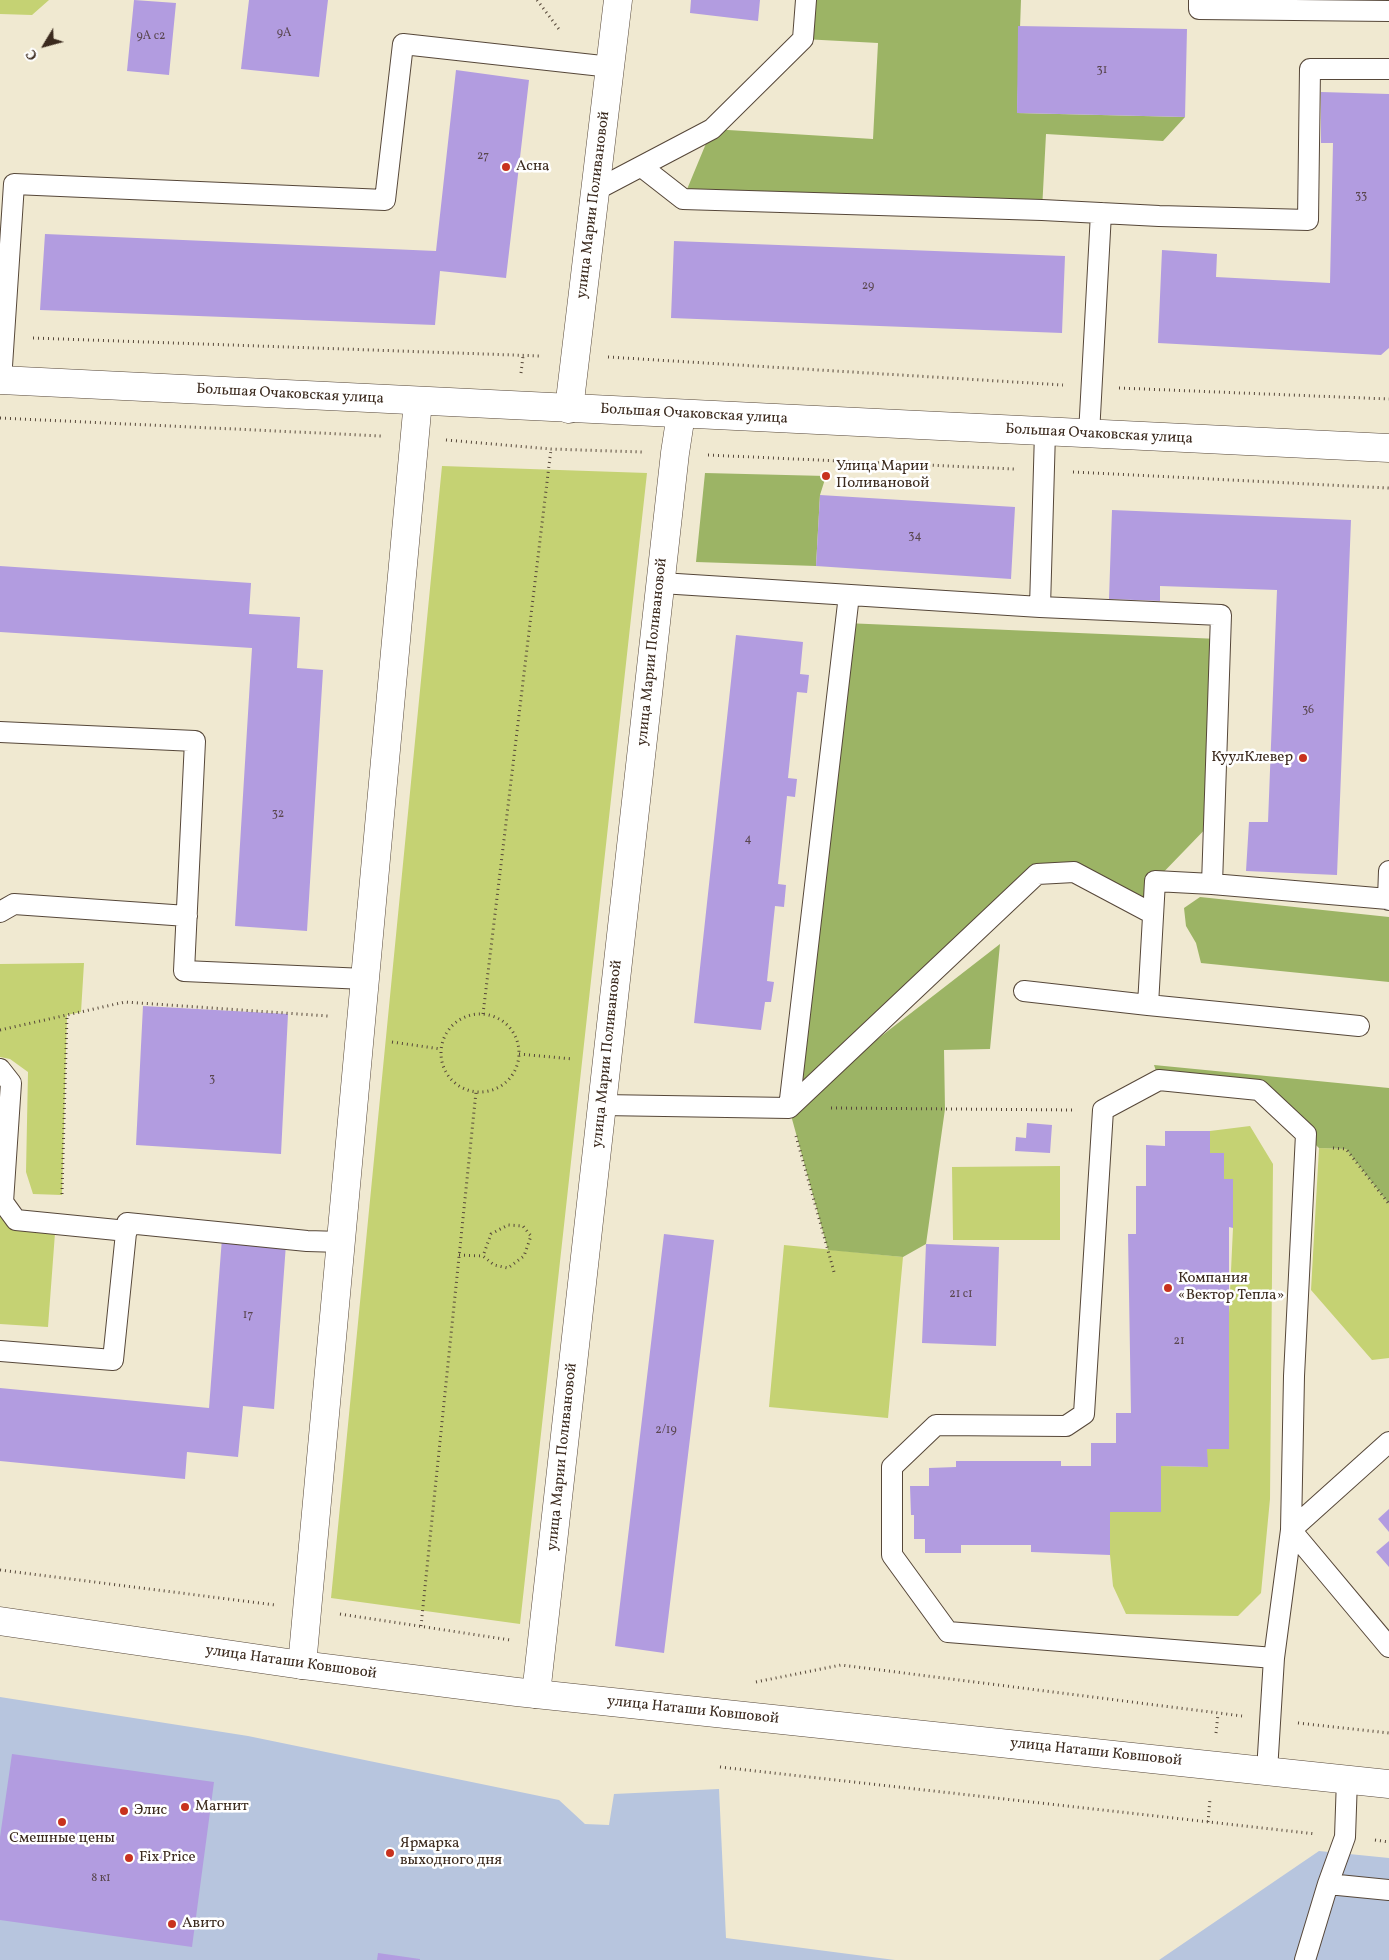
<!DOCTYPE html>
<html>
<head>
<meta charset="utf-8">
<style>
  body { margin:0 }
  #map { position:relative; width:1389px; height:1960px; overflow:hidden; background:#f0e9d1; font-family:Vollkorn,serif }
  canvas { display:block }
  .north { position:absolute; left:20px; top:20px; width:50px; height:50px; -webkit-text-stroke:4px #fff; paint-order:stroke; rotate:233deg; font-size:14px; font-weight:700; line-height:20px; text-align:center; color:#3b2a1e }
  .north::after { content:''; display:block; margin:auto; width:18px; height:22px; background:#3b2a1e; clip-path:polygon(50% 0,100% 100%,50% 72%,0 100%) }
</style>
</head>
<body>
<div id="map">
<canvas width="1389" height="1960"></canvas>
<div class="north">С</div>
</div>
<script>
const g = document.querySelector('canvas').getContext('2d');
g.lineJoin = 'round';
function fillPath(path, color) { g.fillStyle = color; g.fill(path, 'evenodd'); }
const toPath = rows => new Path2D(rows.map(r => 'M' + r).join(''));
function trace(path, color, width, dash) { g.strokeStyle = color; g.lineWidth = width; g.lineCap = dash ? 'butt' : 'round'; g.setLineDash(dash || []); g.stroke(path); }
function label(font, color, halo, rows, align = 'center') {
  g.font = font + ' Vollkorn,serif'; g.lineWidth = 5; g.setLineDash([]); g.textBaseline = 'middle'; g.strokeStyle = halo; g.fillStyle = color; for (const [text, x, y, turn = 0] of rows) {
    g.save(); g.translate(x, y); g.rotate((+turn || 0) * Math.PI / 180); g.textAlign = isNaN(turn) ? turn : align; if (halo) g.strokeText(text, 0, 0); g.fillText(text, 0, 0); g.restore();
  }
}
fillPath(toPath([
  [0,1697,248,1736,559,1800,585,1824,609,1825,614,1794,719,1789,726,1938,895,1960,0,1960],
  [1319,1851,1389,1858,1389,1960,1159,1960]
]), '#b7c5de');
fillPath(toPath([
  [0,0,49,0,32,15,0,14],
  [442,466,647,473,520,1624,331,1598],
  [84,963,81,1012,67,1015,62,1195,33,1194,26,1172,28,1072,10,1059,0,1057,0,964],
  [1250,1126,1273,1164,1270,1499,1261,1593,1238,1616,1126,1614,1113,1586,1110,1555,1110,1512,1161,1512,1161,1466,1207,1467,1207,1449,1229,1449,1228,1335,1233,1228,1233,1179,1224,1179,1224,1153,1210,1153,1210,1131],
  [1319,1148,1346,1149,1389,1204,1389,1358,1372,1360,1311,1290],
  [1060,1166,1060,1240,953,1240,952,1167],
  [0,1202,55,1233,48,1327,0,1324],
  [784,1245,903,1257,888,1418,769,1407]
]), '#c5d273');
fillPath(toPath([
  [806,0,1021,0,1017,113,1185,117,1163,141,1046,134,1042,210,683,199,712,129,873,139,878,43,803,39],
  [705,473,826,476,820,495,816,566,696,562],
  [845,623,1219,639,1214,820,1155,881,1153,914,1074,872,1037,874,795,1103,1000,944,990,1049,944,1050,945,1109,926,1244,903,1257,828,1250,789,1108],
  [1200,897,1389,917,1389,982,1201,963,1196,943,1186,926,1184,908],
  [1154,1065,1389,1088,1389,1204,1346,1149,1319,1148,1259,1090,1159,1080]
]), '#9cb465');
fillPath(toPath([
  [134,0,176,3,169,75,127,71],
  [249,0,328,0,319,77,241,69],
  [691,0,760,0,758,21,690,13],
  [1018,26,1187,29,1185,117,1017,113],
  [456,70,529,80,506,278,440,271,435,325,40,310,45,234,436,251],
  [1321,92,1389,94,1389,348,1381,355,1158,343,1162,250,1217,254,1216,277,1330,283,1333,143,1321,143],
  [674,241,1065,256,1062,333,671,318],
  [820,495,1015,507,1011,579,816,566],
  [1112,510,1351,520,1337,875,1246,871,1249,822,1268,822,1277,590,1160,586,1160,601,1109,599],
  [0,566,251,583,249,614,300,617,297,668,323,670,307,931,235,926,252,648,0,632],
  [736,635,803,642,800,674,809,675,807,693,797,692,788,778,797,779,795,797,787,796,778,884,786,885,784,907,775,906,767,981,774,982,771,1002,765,1002,761,1030,694,1023],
  [143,1006,288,1014,281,1154,136,1145],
  [1027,1123,1052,1125,1050,1153,1015,1151,1016,1137,1026,1138],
  [1165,1131,1210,1131,1210,1153,1224,1153,1224,1179,1233,1179,1233,1228,1229,1227,1229,1449,1207,1449,1208,1467,1161,1466,1161,1512,1110,1512,1110,1555,1031,1552,1031,1545,961,1545,961,1553,925,1553,925,1539,914,1539,914,1515,911,1515,910,1486,929,1486,929,1468,956,1467,956,1461,1061,1461,1061,1466,1091,1466,1091,1443,1116,1443,1116,1413,1131,1413,1128,1234,1136,1234,1136,1186,1146,1186,1146,1145,1165,1146],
  [664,1234,714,1240,664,1653,615,1646],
  [222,1238,286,1244,274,1409,243,1406,238,1457,187,1452,185,1479,0,1461,0,1388,209,1408],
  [926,1244,999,1247,996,1346,922,1343],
  [1389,1509,1389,1532,1378,1519],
  [1389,1541,1389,1567,1376,1552],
  [12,1754,214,1782,192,1947,0,1920,0,1837],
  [378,1953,420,1959,420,1960,377,1960]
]), '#b29ce0');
const service = toPath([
  [1199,0,1199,9,1389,11],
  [642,167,683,199,1042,210,1159,216,1308,220,1310,69,1389,69],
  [596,190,712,129,803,39,806,0],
  [1,381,14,184,385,200,403,44,611,67],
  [1045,432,1040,607,1221,615,1212,884],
  [1089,434,1101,213],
  [661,583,1040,607],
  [0,732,195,741,184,971,365,979],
  [1389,871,1388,899,1389,900],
  [0,912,14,904,187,916],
  [1024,991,1148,1005],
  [1359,1026,1148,1005,1155,881,1212,884,1388,899],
  [0,1069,11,1083,3,1202,16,1220,127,1231],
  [602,1105,789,1108,849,595],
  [789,1108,1037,874,1074,872,1153,914],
  [0,1351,113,1360,127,1223,307,1241,341,1242],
  [1389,1442,1291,1530,1389,1647],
  [1267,1771,1274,1658,1291,1530,1294,1376,1306,1134,1259,1090,1159,1080,1103,1110,1084,1414,1066,1426,936,1425,892,1467,892,1555,948,1632,1274,1658],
  [1328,1884,1389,1890],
  [1305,1960,1328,1884,1345,1837,1347,1779]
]);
const minor = toPath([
  [569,409,618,0],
  [302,1665,418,401],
  [536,1694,675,453,681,414]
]);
const tertiary = toPath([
  [0,380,1389,448],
  [0,1621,302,1665,517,1692,1389,1784]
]);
trace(service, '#564739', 22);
trace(minor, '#564739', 29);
trace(tertiary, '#564739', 29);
trace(toPath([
  [537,0,561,32],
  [33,338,541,356],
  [608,357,1063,385],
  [521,373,523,356],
  [1119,388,1389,399],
  [0,418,382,436],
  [446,440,551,449,642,452],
  [708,455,1014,469],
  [1073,472,1389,488],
  [483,1014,551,449],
  '441 1053a39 39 0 1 1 78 0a39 39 0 1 1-78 0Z',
  [0,1030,125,1002,328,1016],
  [392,1042,441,1049],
  [519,1054,573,1059],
  [831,1108,1075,1110],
  [796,1136,834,1272],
  [1333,1148,1346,1149,1389,1204],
  [62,1194,67,1015],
  [459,1255,483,1256,494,1265,508,1268,524,1256,531,1236,523,1226,508,1225,491,1234,483,1256],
  [0,1570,275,1605],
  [340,1614,510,1640],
  [421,1626,476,1092],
  [756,1682,841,1665,1242,1716],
  [1298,1723,1389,1733],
  [1216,1733,1218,1714],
  [720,1767,1316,1834],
  [1208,1822,1210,1799],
  [1375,1840,1389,1842]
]), '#564739', 3, [1, 4]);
trace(service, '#fff', 20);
trace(minor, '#fff', 28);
trace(tertiary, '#fff', 28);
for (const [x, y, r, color] of [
  [506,167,5,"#c8321e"],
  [826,476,5,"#c8321e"],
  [1303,758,5,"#c8321e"],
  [1168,1288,5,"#c8321e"],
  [185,1807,5,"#c8321e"],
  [124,1811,5,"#c8321e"],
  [62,1822,5,"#c8321e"],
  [390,1853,5,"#c8321e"],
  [129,1858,5,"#c8321e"],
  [172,1924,5,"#c8321e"]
]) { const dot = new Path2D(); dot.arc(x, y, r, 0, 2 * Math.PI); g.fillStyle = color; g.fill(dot); trace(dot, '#fff', 2); }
label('12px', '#59464e', null, [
  ["9А",284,34],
  ["9А с2",151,37],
  ["31",1102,71],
  ["27",483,157],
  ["33",1361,197],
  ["29",868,287],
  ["34",915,537],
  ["36",1308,711],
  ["32",278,815],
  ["4",748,840],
  ["3",212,1080],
  ["21 с1",961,1295],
  ["17",248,1316],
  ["21",1179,1342],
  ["2/19",666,1431],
  ["8 к1",101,1879]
]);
label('15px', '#3b2a1e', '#fff', [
  ["Асна",516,167],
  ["Улица Марии",836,467],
  ["Поливановой",836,484],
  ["КуулКлевер",1293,758,"right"],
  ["Компания",1178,1279],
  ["«Вектор Тепла»",1178,1296],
  ["Магнит",195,1807],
  ["Элис",134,1811],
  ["Смешные цены",62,1839,"center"],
  ["Ярмарка",400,1844],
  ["выходного дня",400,1861],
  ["Fix Price",139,1858],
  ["Авито",182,1924]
], 'left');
label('15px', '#3b2a1e', '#fff', [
  ["улица Марии Поливановой",594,205,-83],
  ["Большая Очаковская улица",290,395,3],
  ["Большая Очаковская улица",694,415,3],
  ["Большая Очаковская улица",1099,435,3],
  ["улица Марии Поливановой",653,652,-84],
  ["улица Марии Поливановой",608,1054,-84],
  ["улица Марии Поливановой",563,1457,-84],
  ["улица Наташи Ковшовой",291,1663,8],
  ["улица Наташи Ковшовой",693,1711,6],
  ["улица Наташи Ковшовой",1096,1753,6]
]);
</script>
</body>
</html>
